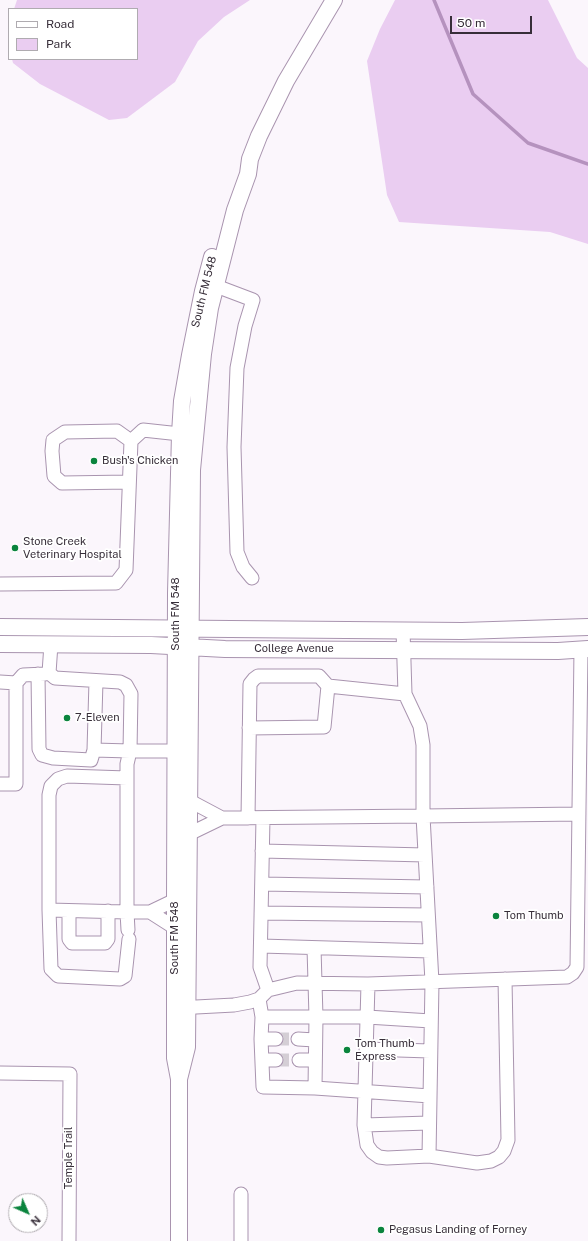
<!DOCTYPE html>
<html>
<head>
<meta charset="utf-8">
<style>
  body { margin:0 }
  #map { position:relative; width:588px; height:1241px; overflow:hidden; background:#fbf6fc; font-family:"Public Sans",sans-serif }
  canvas { display:block }
  .legend { position:absolute; left:8px; top:8px; width:130px; height:52px; box-sizing:border-box; background:#fff; border:1px solid #afabb0; margin:0; padding:5px 7px; list-style:none; font-size:12px; color:#372e39 }
  .legend li { display:flex; align-items:center; gap:8px; height:20px }
  .legend b { width:20px; border:1px solid #afabb0 }
  .north { position:absolute; left:8px; top:1193px; width:40px; height:40px; box-sizing:border-box; background:#fff; border:1px solid #afabb0; border-radius:50%; rotate:135deg; font-size:11px; font-weight:700; line-height:16px; text-align:center; color:#372e39 }
  .north::after { content:''; display:block; margin:auto; width:14px; height:18px; background:#0a843d; clip-path:polygon(50% 0,100% 100%,50% 72%,0 100%) }
  .scale { position:absolute; left:450px; top:16px; width:82px; height:18px; box-sizing:border-box; border:2px solid #372e39; border-top:0; padding-left:5px; font-size:12px; line-height:14px; white-space:nowrap; color:#372e39; -webkit-text-stroke:3px #fff; paint-order:stroke }
</style>
</head>
<body>
<div id="map">
<canvas width="588" height="1241"></canvas>
<ul class="legend">
<li><b style="height:5px;background:#fff"></b>Road</li>
<li><b style="height:11px;background:#eacdf1"></b>Park</li>
</ul>
<div class="north">N</div>
<div class="scale">50 m</div>
</div>
<script>
const g = document.querySelector('canvas').getContext('2d');
g.lineJoin = 'round';
function fillPath(path, color) { g.fillStyle = color; g.fill(path, 'evenodd'); }
const toPath = rows => new Path2D(rows.map(r => 'M' + r).join(''));
function trace(path, color, width, dash) { g.strokeStyle = color; g.lineWidth = width; g.lineCap = dash ? 'butt' : 'round'; g.setLineDash(dash || []); g.stroke(path); }
function label(font, color, halo, rows, align = 'center') {
  g.font = font + ' "Public Sans",sans-serif'; g.lineWidth = 3.5; g.setLineDash([]); g.textBaseline = 'middle'; g.strokeStyle = halo; g.fillStyle = color; for (const [text, x, y, turn = 0] of rows) {
    g.save(); g.translate(x, y); g.rotate((+turn || 0) * Math.PI / 180); g.textAlign = isNaN(turn) ? turn : align; if (halo) g.strokeText(text, 0, 0); g.fillText(text, 0, 0); g.restore();
  }
}
fillPath(toPath([
  [17,0,250,0,224,17,198,41,175,82,127,118,109,120,40,84,13,63,12,59,137,59,137,9,14,9],
  [395,0,548,0,577,58,588,68,588,244,550,232,399,222,387,195,367,61,380,29]
]), '#eacdf1');
trace(toPath([
  [434,0,473,94,528,143,588,164]
]), '#b592be', 3.5);
trace(toPath([
  [276,1039,298,1039],
  [276,1060,299,1060]
]), '#d4ced5', 13, [13, 6]);
const minor = toPath([
  [216,286,253,300,245,326,237,368,234,447,237,552,243,567,252,578],
  [129,482,62,483,54,476,52,451,53,440,65,432,117,431,131,441],
  [0,584,116,583,126,570,131,441,143,430,180,434],
  [403,630,405,694,420,726,423,745,423,816,579,814],
  [51,644,49,673,55,678,120,682,126,685,131,694,130,751,184,751],
  [38,674,39,749,42,755,53,758,91,760,94,750,130,751,127,764,127,912,150,912,175,928],
  [0,682,16,683,16,784,0,784],
  [16,683,23,675,45,674],
  [249,728,324,727,328,686],
  [94,750,96,681],
  [127,778,67,776,58,779,51,786,49,795,49,910,127,912,128,930],
  [222,818,423,816,432,982,429,1156,477,1163,491,1161,499,1157,504,1151,508,1140,505,979],
  [248,818,250,684,254,679,258,676,319,676,328,686,405,694],
  [263,818,260,967,268,990],
  [189,834,222,818,190,801],
  [262,851,425,855],
  [262,884,427,887],
  [49,910,51,969,58,976,120,979,125,976,129,939],
  [69,911,69,939,72,943,105,943,108,939,108,911],
  [150,912,175,900],
  [261,913,428,915],
  [261,946,430,951],
  [314,948,316,1017,315,1088],
  [368,984,364,1125,367,1145,372,1152,379,1157,387,1158,429,1156],
  [259,999,262,1017,261,1039,263,1087,315,1088,430,1096],
  [177,1008,234,1005,250,1002,259,999,268,990,297,983,368,984,567,977,573,973,577,967,581,649],
  [262,1017,367,1017,431,1021],
  [261,1039,276,1039],
  [298,1039,315,1040],
  [366,1049,430,1051],
  [262,1060,276,1060],
  [299,1060,315,1060],
  [0,1073,70,1074,69,1241],
  [364,1125,429,1123],
  [241,1241,241,1194]
]);
const major = toPath([
  [0,627,462,631,588,627],
  [0,644,151,645,225,649,380,650,558,651,588,649],
  [179,1079,187,1047,192,470,203,354,210,308,235,210,248,174,250,159,259,136,286,81,334,0],
  [179,1241,179,1079,175,1058,175,900,176,593,180,434,182,401,190,355,203,291,212,257]
]);
trace(minor, '#a994af', 15);
trace(major, '#a994af', 18);
trace(minor, '#fff', 13);
trace(major, '#fff', 16);
for (const [x, y, r, color] of [
  [94,461,4,"#0a843d"],
  [15,548,4,"#0a843d"],
  [67,718,4,"#0a843d"],
  [496,916,4,"#0a843d"],
  [347,1050,4,"#0a843d"],
  [381,1230,4,"#0a843d"]
]) { const dot = new Path2D(); dot.arc(x, y, r, 0, 2 * Math.PI); g.fillStyle = color; g.fill(dot); trace(dot, '#fff', 1.5); }
label('11px', '#372e39', '#fff', [
  ["South FM 548",204,292,-76],
  ["South FM 548",176,614,-90],
  ["College Avenue",294,649],
  ["South FM 548",175,938,-90],
  ["Temple Trail",69,1158,-90]
]);
label('11px', '#372e39', '#fff', [
  ["Bush's Chicken",102,461],
  ["Stone Creek",23,542],
  ["Veterinary Hospital",23,555],
  ["7-Eleven",75,718],
  ["Tom Thumb",504,916],
  ["Tom Thumb",355,1044],
  ["Express",355,1057],
  ["Pegasus Landing of Forney",389,1230]
], 'left');
</script>
</body>
</html>
